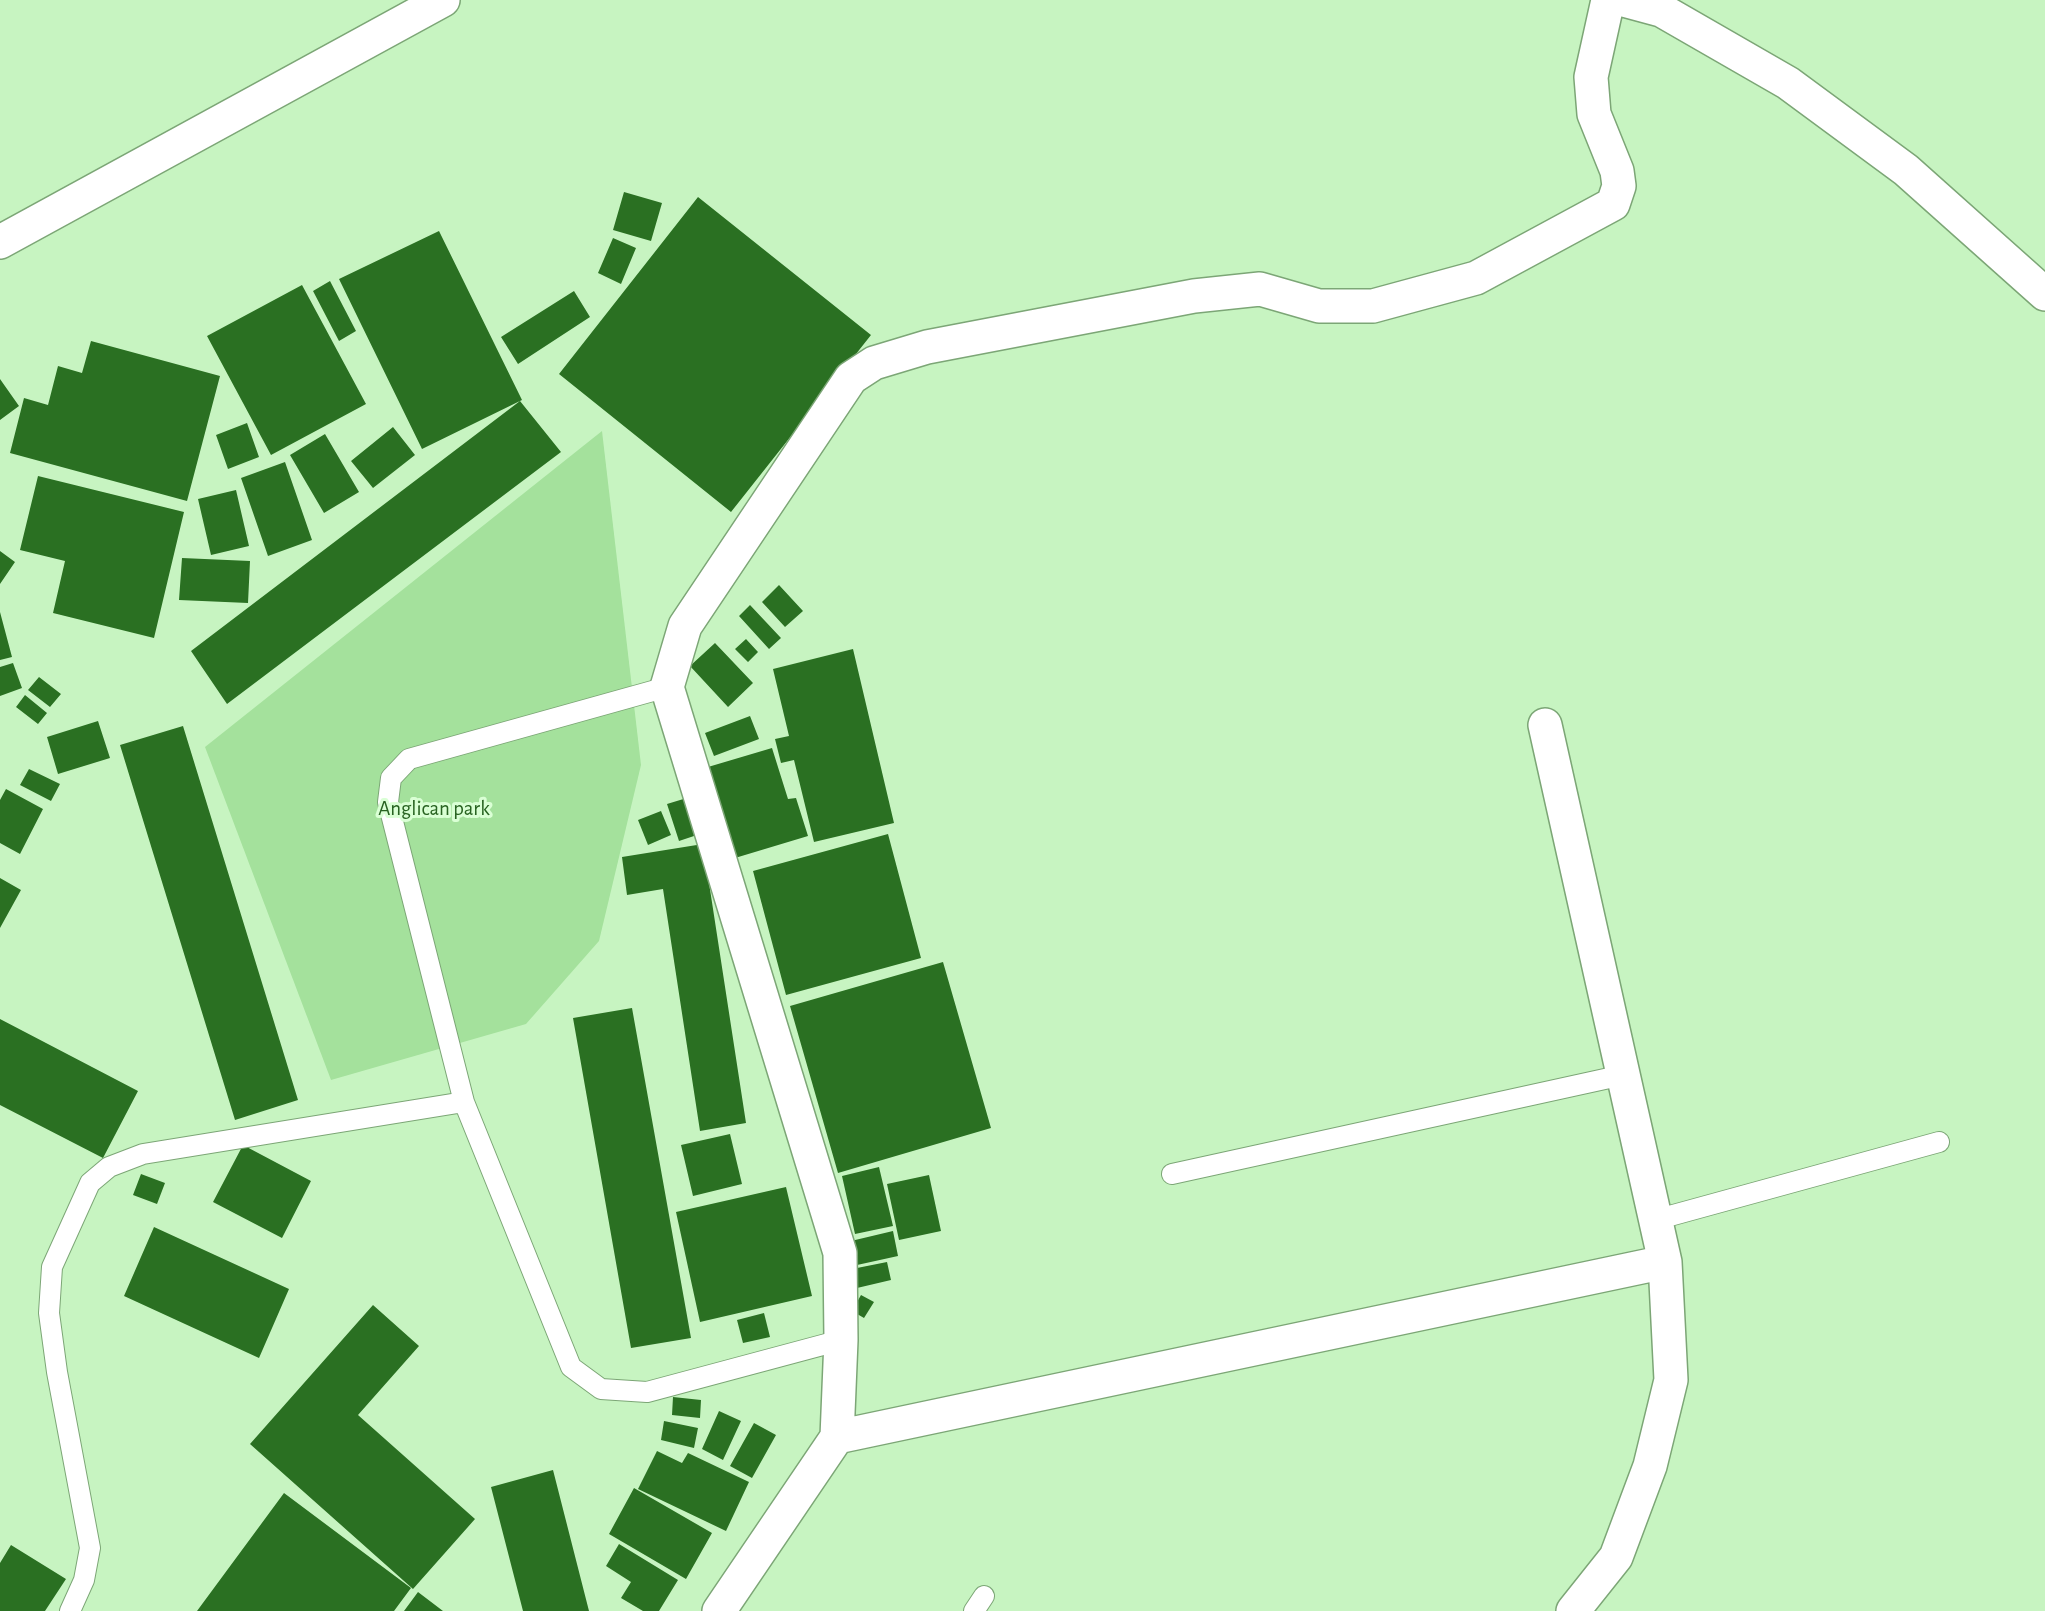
<!DOCTYPE html>
<html>
<head>
<meta charset="utf-8">
<style>
  body { margin:0 }
  canvas { display:block; background:#c7f4c1 }
</style>
</head>
<body>
<canvas width="2045" height="1611"></canvas>
<script>
const g = document.querySelector('canvas').getContext('2d');
g.lineJoin = 'round';
function fillPath(path, color) { g.fillStyle = color; g.fill(path, 'evenodd'); }
const toPath = rows => new Path2D(rows.map(r => 'M' + r).join(''));
function trace(path, color, width, dash) { g.strokeStyle = color; g.lineWidth = width; g.lineCap = dash ? 'butt' : 'round'; g.setLineDash(dash || []); g.stroke(path); }
function label(font, color, halo, rows, align = 'center') {
  g.font = font + ' "Alegreya Sans",sans-serif'; g.lineWidth = 6; g.setLineDash([]); g.textBaseline = 'middle'; g.strokeStyle = halo; g.fillStyle = color; for (const [text, x, y, turn = 0] of rows) {
    g.save(); g.translate(x, y); g.rotate((+turn || 0) * Math.PI / 180); g.textAlign = isNaN(turn) ? turn : align; if (halo) g.strokeText(text, 0, 0); g.fillText(text, 0, 0); g.restore();
  }
}
fillPath(toPath([
  [602,431,641,765,599,941,526,1024,331,1080,205,747]
]), '#a4e19c');
fillPath(toPath([
  [624,192,662,203,651,241,613,230],
  [698,197,871,335,731,512,559,374],
  [439,231,522,400,422,449,339,279],
  [613,238,636,248,621,284,598,273],
  [330,281,356,331,339,341,313,291],
  [302,285,366,404,271,455,207,336],
  [574,291,590,317,518,364,501,337],
  [91,341,220,376,187,501,10,453,24,398,48,405,58,366,82,373],
  [0,379,19,406,0,420],
  [520,401,561,452,227,704,191,651],
  [247,423,259,457,228,469,216,435],
  [393,427,415,455,373,488,351,461],
  [325,434,359,492,324,513,290,455],
  [285,462,312,540,268,556,241,478],
  [38,476,184,512,154,638,53,613,65,561,20,550],
  [236,490,249,546,211,555,198,499],
  [0,551,15,562,0,584],
  [182,558,250,561,248,603,179,600],
  [779,585,803,611,785,627,762,602],
  [750,605,781,638,769,649,739,616],
  [0,612,12,657,0,660],
  [746,639,758,652,748,662,735,649],
  [715,643,753,683,728,707,690,666],
  [853,649,894,823,814,842,794,760,781,763,775,739,789,736,773,669],
  [13,663,22,688,0,696,0,667],
  [39,677,61,694,50,707,28,690],
  [25,695,47,713,38,724,16,707],
  [750,716,759,739,714,756,705,733],
  [98,721,110,758,58,774,47,737],
  [183,726,298,1100,235,1120,120,745],
  [772,748,788,799,796,798,808,836,735,858,708,767],
  [29,769,60,784,51,801,20,785],
  [6,789,43,809,20,854,0,843,0,800],
  [690,797,703,833,679,841,667,804],
  [661,811,671,835,648,845,638,820],
  [888,834,921,958,786,995,753,871],
  [703,844,746,1123,700,1131,663,889,627,895,622,857],
  [0,878,21,890,0,928],
  [943,962,991,1128,838,1173,790,1006],
  [632,1008,691,1338,631,1348,573,1018],
  [0,1019,138,1091,103,1158,0,1105],
  [730,1134,742,1184,693,1196,681,1145],
  [243,1145,311,1181,282,1238,213,1202],
  [879,1167,893,1226,855,1234,842,1176],
  [141,1174,165,1183,157,1204,133,1195],
  [929,1175,941,1231,899,1240,887,1184],
  [786,1187,812,1296,700,1322,676,1212],
  [154,1227,289,1289,259,1358,124,1296],
  [893,1231,898,1256,857,1265,851,1241],
  [887,1262,891,1280,857,1288,852,1269],
  [861,1295,874,1302,864,1318,852,1311],
  [373,1305,419,1346,358,1415,475,1519,413,1589,250,1444],
  [764,1313,770,1337,743,1343,737,1320],
  [673,1397,701,1400,700,1418,672,1415],
  [719,1411,741,1421,723,1460,702,1449],
  [664,1421,698,1428,694,1448,661,1440],
  [754,1423,776,1435,752,1478,730,1466],
  [657,1451,682,1463,688,1453,749,1482,726,1531,638,1489],
  [553,1470,589,1611,523,1611,491,1487],
  [634,1488,712,1533,686,1579,609,1534],
  [284,1493,411,1588,394,1611,197,1611],
  [619,1544,678,1580,659,1611,643,1611,621,1598,631,1582,606,1566],
  [11,1545,66,1579,45,1611,0,1611,0,1563],
  [418,1592,443,1611,404,1611]
]), '#2a7022');
const lane = toPath([
  [464,1102,388,802,391,778,409,759,667,687],
  [1172,1174,1623,1075],
  [1655,1220,1939,1142],
  [70,1611,84,1580,90,1548,57,1372,49,1313,52,1267,90,1183,109,1167,143,1154,464,1102,571,1367,601,1389,647,1392,841,1340],
  [974,1611,984,1596]
]);
const street = toPath([
  [1624,0,1661,10,1788,83,1906,170,2045,294],
  [0,242,443,0],
  [1545,725,1665,1262,1671,1380,1650,1466,1616,1557,1573,1611],
  [837,1437,841,1340,840,1253,667,687,685,626,851,378,874,363,927,347,1194,296,1260,289,1319,306,1373,306,1476,278,1613,204,1619,186,1617,171,1594,114,1591,77,1608,0],
  [719,1611,837,1437,1665,1262]
]);
trace(lane, '#7ca676', 22);
trace(street, '#7ca676', 36);
trace(lane, '#fff', 20);
trace(street, '#fff', 33);
label('21px', '#286321', '#daffd5', [
  ["Anglican park",434,809]
]);
</script>
</body>
</html>
